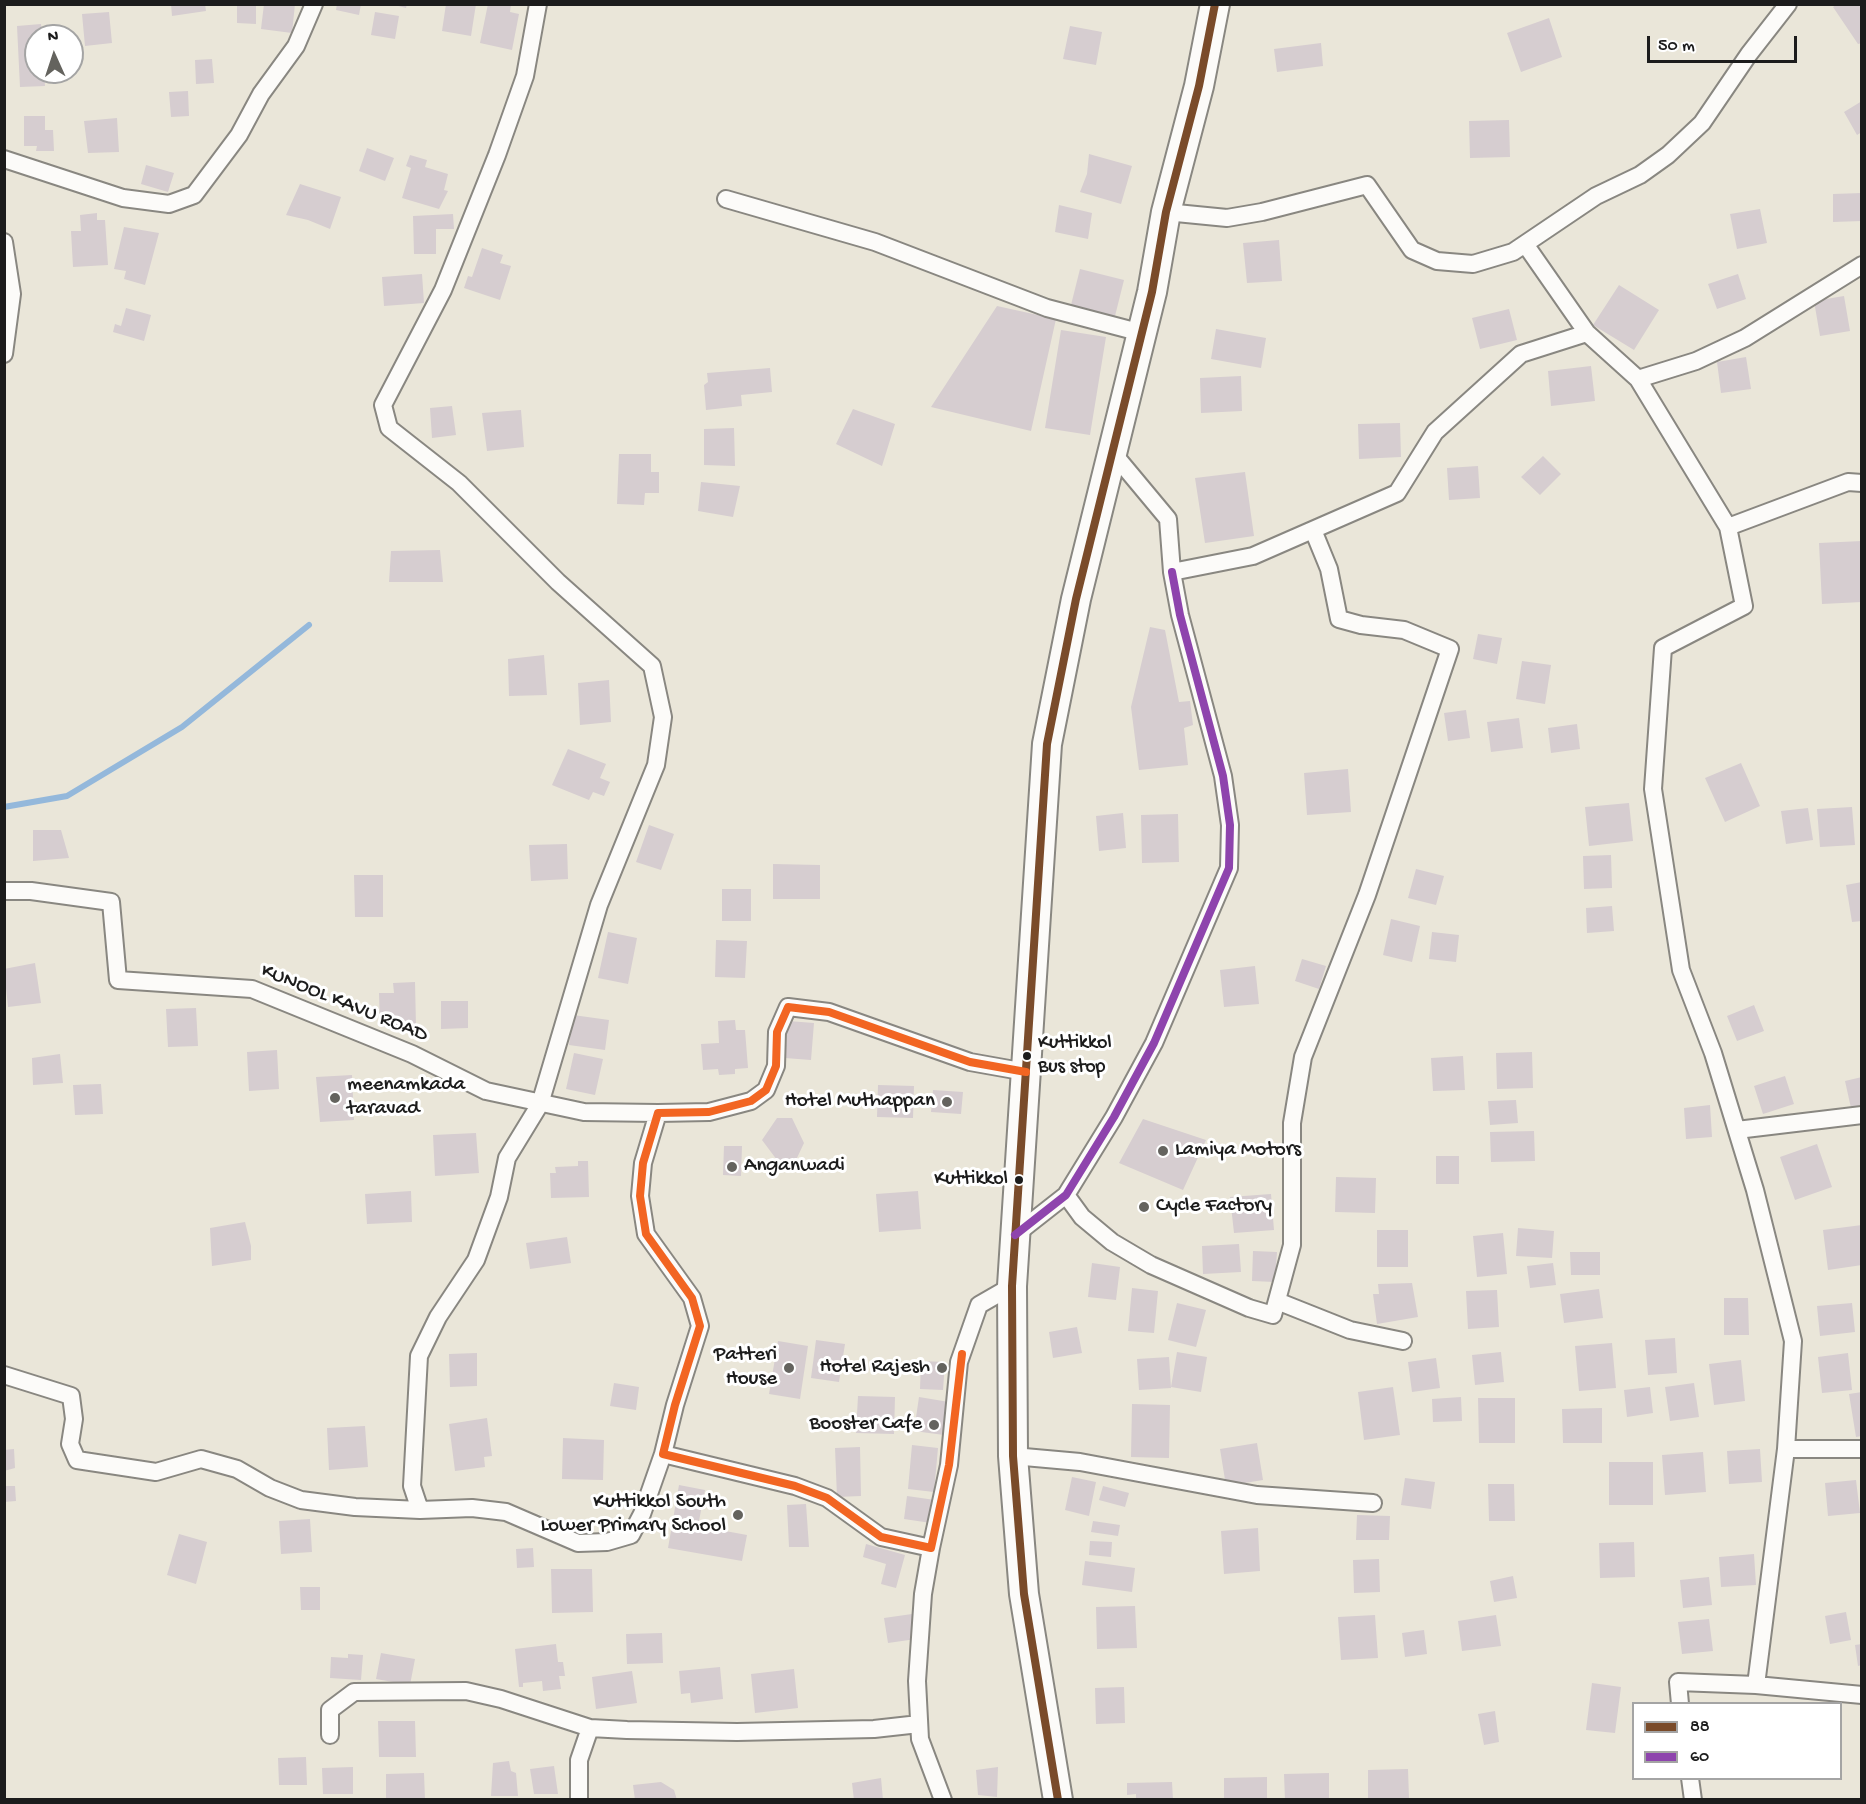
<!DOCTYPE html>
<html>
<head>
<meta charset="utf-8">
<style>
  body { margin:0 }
  #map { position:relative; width:1866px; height:1804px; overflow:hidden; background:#eae6d9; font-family:"Gochi Hand",sans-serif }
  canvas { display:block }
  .frame { position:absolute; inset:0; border:6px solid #1c1c1c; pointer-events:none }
  .legend { position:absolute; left:1632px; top:1702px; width:210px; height:78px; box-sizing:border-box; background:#fff; border:2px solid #a4a4a4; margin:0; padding:8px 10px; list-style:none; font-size:18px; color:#1c1c1c }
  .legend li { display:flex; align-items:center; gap:12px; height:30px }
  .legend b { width:30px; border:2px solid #a4a4a4 }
  .north { position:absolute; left:24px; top:24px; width:60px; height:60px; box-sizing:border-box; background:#fff; border:2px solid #a4a4a4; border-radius:50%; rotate:357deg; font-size:16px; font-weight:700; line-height:24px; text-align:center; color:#1c1c1c }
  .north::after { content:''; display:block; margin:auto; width:21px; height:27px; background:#64635e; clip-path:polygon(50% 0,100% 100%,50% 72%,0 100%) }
  .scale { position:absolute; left:1647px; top:36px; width:150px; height:27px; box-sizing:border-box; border:3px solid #1c1c1c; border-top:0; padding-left:8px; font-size:18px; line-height:21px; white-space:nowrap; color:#1c1c1c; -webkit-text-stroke:4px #fff; paint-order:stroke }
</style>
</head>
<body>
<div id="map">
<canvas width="1866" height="1804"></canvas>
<div class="frame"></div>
<ul class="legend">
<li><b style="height:8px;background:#7a4b2a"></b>88</li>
<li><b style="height:8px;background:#8e44ad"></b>60</li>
</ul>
<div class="north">N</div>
<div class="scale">50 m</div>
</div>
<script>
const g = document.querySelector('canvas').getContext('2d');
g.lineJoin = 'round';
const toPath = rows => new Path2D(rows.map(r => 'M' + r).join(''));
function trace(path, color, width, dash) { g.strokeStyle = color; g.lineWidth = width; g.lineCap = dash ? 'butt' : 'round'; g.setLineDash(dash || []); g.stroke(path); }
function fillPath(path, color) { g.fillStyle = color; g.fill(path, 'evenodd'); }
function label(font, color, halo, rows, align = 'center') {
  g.font = font + ' "Gochi Hand",sans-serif'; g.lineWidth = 6; g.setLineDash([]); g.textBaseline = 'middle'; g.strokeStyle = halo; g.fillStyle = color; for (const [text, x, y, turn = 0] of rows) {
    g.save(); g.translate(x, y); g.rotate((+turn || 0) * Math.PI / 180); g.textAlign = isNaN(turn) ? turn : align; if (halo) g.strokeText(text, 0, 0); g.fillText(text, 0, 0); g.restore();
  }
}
trace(toPath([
  [4,807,67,796,182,727,309,625]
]), '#94b8db', 6);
fillPath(toPath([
  [171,4,205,4,206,11,172,16],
  [237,4,256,4,256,24,237,23],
  [264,4,295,4,292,33,261,29],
  [337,4,361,4,359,15,336,10],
  [391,4,407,4,406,8],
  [446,4,476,4,471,36,442,31],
  [488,4,511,4,510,12,519,14,512,50,480,43],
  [1837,4,1862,4,1862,43,1858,44,1833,7],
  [109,12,112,43,85,46,82,14],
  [375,12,399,16,395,39,371,35],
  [1549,18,1562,57,1521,72,1507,33],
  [41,24,42,36,36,36,36,72,44,72,45,86,20,87,17,26],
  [1070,26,1102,32,1096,65,1063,59],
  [1321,43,1323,66,1277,72,1274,49],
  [212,59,214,83,196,84,195,60],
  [188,91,189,116,171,117,169,92],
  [1862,101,1862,132,1857,135,1844,112],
  [24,116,45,116,45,130,53,130,54,151,36,151,37,146,24,146],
  [117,118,119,152,88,153,84,121],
  [1509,120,1510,157,1470,158,1469,121],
  [367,148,394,158,385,181,359,171],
  [1089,154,1132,166,1121,204,1080,192,1087,174],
  [410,155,427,160,425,167,448,174,444,190,448,191,439,209,402,198,411,168,406,166],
  [146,165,174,173,168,192,141,184],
  [300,184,341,197,330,229,308,220,286,215],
  [1862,193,1862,221,1833,222,1833,194],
  [1059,205,1092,213,1088,239,1055,232],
  [1760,209,1767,243,1737,249,1730,214],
  [97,213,97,220,105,220,108,265,73,267,71,231,81,231,80,215],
  [453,214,454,229,436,229,436,254,414,254,413,216],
  [124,227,159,233,145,285,124,279,126,271,114,269],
  [1279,240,1282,281,1247,283,1243,243],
  [482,248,503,255,500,263,511,266,500,300,464,288,468,276,472,277],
  [1080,269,1124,280,1115,316,1071,305],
  [422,274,424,303,384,306,382,277],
  [1738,274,1746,299,1717,309,1708,284],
  [1619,285,1659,310,1634,350,1593,325],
  [1844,296,1850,331,1820,336,1814,301],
  [997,306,1056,319,1031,431,931,407],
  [126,308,151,315,144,341,113,332,115,324,121,326],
  [1509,309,1517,340,1480,349,1472,318],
  [1216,329,1266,338,1261,368,1211,359],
  [1061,330,1106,337,1090,435,1045,428],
  [1746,357,1751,389,1721,393,1717,362],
  [1591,366,1595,401,1551,406,1548,371],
  [770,368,772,392,741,395,742,406,706,410,704,385,708,382,707,373],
  [1241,376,1242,411,1201,413,1200,378],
  [452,406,456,435,432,438,430,408],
  [853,409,895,424,882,466,836,444],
  [521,410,524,447,487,451,482,413],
  [1400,423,1401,457,1359,459,1358,424],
  [734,428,735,466,704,465,704,429],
  [619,454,651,454,651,472,659,472,659,493,645,493,644,505,617,504],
  [1543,456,1561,474,1540,495,1521,477],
  [1478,466,1480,498,1449,500,1447,468],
  [1245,472,1254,536,1205,543,1195,478],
  [701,482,740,486,733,517,698,511],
  [1862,541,1862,602,1822,604,1819,543],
  [440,550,443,582,389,582,391,551],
  [1150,627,1165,630,1179,702,1190,701,1193,725,1184,728,1188,765,1139,770,1131,707],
  [1478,634,1502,638,1497,664,1473,659],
  [544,655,547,695,509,696,508,659],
  [1522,661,1551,665,1545,704,1516,699],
  [609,680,611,722,580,725,578,683],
  [1466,710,1470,738,1448,741,1444,713],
  [1519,718,1523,748,1491,752,1487,722],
  [1577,724,1580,749,1551,753,1548,728],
  [568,749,606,764,600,778,610,782,604,796,593,792,589,800,552,785],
  [1741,763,1760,806,1725,822,1705,778],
  [1348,769,1351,812,1307,815,1304,773],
  [1629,803,1633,841,1589,846,1585,807],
  [1852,807,1855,845,1820,847,1817,809],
  [1808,808,1813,840,1786,844,1781,811],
  [1123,813,1126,848,1099,851,1096,816],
  [1178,814,1179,862,1142,863,1141,815],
  [649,825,674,834,661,870,636,862],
  [33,830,61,830,69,858,33,861],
  [567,844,568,879,531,881,529,845],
  [1611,855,1612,888,1584,889,1583,856],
  [773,864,820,865,820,899,773,899],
  [1416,869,1444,876,1436,905,1408,898],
  [354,875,383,875,383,917,355,917],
  [1862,882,1862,921,1852,922,1846,885],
  [722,889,751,889,751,921,722,921],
  [1612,906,1614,931,1587,933,1586,908],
  [1391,919,1420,926,1412,962,1383,955],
  [608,932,637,938,628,984,598,978],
  [1432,932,1459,935,1456,962,1429,959],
  [716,940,747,941,745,978,715,977],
  [1302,959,1326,966,1319,989,1295,981],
  [35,963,41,1003,8,1007,4,969],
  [1255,966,1259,1004,1224,1007,1220,970],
  [415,982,416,1026,380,1027,379,993,394,993,393,983],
  [441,1001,468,1001,468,1028,441,1029],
  [1754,1005,1764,1031,1737,1041,1727,1016],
  [196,1008,198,1046,168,1047,166,1009],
  [573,1015,609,1020,605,1050,569,1045],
  [735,1020,736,1030,745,1030,748,1068,735,1069,735,1074,719,1075,718,1069,703,1070,701,1044,719,1043,718,1021],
  [788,1021,814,1023,811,1060,785,1058],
  [277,1050,279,1089,249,1091,247,1052],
  [1532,1052,1533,1088,1497,1089,1496,1053],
  [574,1053,603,1059,595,1095,566,1089],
  [60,1054,63,1083,33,1085,32,1058],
  [1463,1056,1465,1090,1433,1091,1431,1058],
  [352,1075,354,1120,320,1122,316,1077],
  [1785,1076,1794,1104,1763,1114,1754,1086],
  [1862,1077,1862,1106,1851,1108,1845,1081],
  [101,1084,103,1114,75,1115,73,1085],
  [878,1085,914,1086,913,1118,877,1117],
  [933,1090,963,1092,961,1114,931,1112],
  [1516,1100,1518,1123,1490,1125,1488,1101],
  [1710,1105,1712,1137,1686,1139,1684,1108],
  [777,1118,792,1118,804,1143,796,1160,777,1160,762,1140],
  [1143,1119,1206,1140,1183,1190,1119,1163],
  [1534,1131,1535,1161,1491,1162,1490,1132],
  [476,1133,479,1173,435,1176,433,1135],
  [1817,1144,1832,1187,1795,1200,1780,1157],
  [724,1146,742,1146,741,1176,723,1175],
  [1436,1156,1459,1156,1459,1184,1436,1184],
  [578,1161,588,1161,589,1197,551,1198,550,1173,556,1173,555,1167,578,1166],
  [1336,1177,1376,1178,1375,1213,1335,1212],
  [411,1191,412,1222,367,1224,365,1194],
  [918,1191,921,1229,879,1232,876,1194],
  [1271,1194,1274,1230,1234,1233,1230,1197],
  [245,1222,251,1246,251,1260,212,1266,210,1228],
  [1862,1225,1862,1265,1828,1270,1823,1230],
  [1518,1228,1554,1231,1552,1258,1516,1256],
  [1377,1230,1408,1230,1408,1267,1377,1267],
  [1503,1233,1507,1274,1477,1277,1473,1236],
  [567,1237,571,1263,530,1269,526,1243],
  [1239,1244,1241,1272,1203,1274,1202,1246],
  [1253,1251,1277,1252,1275,1282,1252,1281],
  [1570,1252,1600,1252,1600,1275,1571,1275],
  [1092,1263,1120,1267,1116,1300,1088,1297],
  [1553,1263,1556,1285,1530,1288,1527,1266],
  [1412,1283,1418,1317,1377,1324,1373,1294,1379,1294,1378,1284],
  [1132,1288,1158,1291,1154,1333,1128,1331],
  [1599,1289,1603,1318,1564,1323,1560,1294],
  [1497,1290,1499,1327,1468,1329,1466,1291],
  [1724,1298,1748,1298,1749,1335,1724,1335],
  [1177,1303,1206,1310,1196,1347,1168,1340],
  [1852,1303,1855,1332,1820,1336,1817,1306],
  [1077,1327,1082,1353,1053,1358,1049,1332],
  [1675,1338,1677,1373,1648,1375,1645,1340],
  [816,1340,845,1344,839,1382,811,1378],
  [778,1341,808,1346,800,1399,769,1394],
  [1612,1343,1616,1388,1579,1391,1575,1346],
  [1177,1352,1207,1357,1201,1392,1171,1387],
  [1501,1352,1504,1382,1475,1385,1472,1355],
  [477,1353,477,1386,450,1387,449,1354],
  [1848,1353,1852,1390,1822,1393,1818,1357],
  [1169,1357,1171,1388,1139,1390,1137,1359],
  [1436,1358,1440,1388,1412,1392,1408,1362],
  [1741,1360,1745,1401,1714,1405,1709,1364],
  [921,1361,945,1362,943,1390,920,1389],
  [614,1383,639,1387,636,1410,610,1406],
  [1694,1383,1699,1417,1670,1421,1665,1387],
  [1393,1387,1400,1435,1364,1440,1358,1392],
  [1650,1387,1653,1413,1627,1417,1624,1390],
  [1862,1392,1862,1436,1856,1437,1849,1394],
  [858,1396,895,1397,894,1434,856,1433],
  [919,1397,949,1402,944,1435,914,1431],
  [1461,1397,1462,1421,1433,1422,1432,1399],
  [1478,1398,1515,1398,1515,1443,1479,1443],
  [1132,1404,1170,1405,1169,1458,1131,1457],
  [1602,1408,1602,1443,1563,1443,1562,1409],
  [487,1418,492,1456,484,1457,485,1467,455,1471,449,1424],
  [365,1426,368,1467,329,1470,327,1428],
  [563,1438,604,1440,603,1480,562,1479],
  [1257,1443,1263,1480,1226,1486,1220,1449],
  [912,1445,938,1448,934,1492,908,1489],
  [860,1447,861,1496,837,1497,835,1448],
  [14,1449,15,1468,4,1471,4,1450],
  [1760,1449,1762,1482,1729,1484,1727,1451],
  [1703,1452,1706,1492,1665,1495,1662,1455],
  [1609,1462,1653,1462,1653,1505,1609,1505],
  [1072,1477,1096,1482,1089,1516,1065,1510],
  [1405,1478,1435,1482,1431,1509,1401,1505],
  [1856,1480,1860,1513,1828,1516,1825,1483],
  [1488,1484,1514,1484,1515,1521,1489,1521],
  [679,1485,705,1490,698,1526,747,1535,742,1561,668,1548],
  [4,1486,15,1486,16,1501,4,1502],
  [1103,1486,1129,1493,1125,1507,1099,1500],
  [907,1496,935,1500,931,1523,904,1519],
  [806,1504,809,1547,789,1547,787,1505],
  [1357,1515,1390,1516,1389,1540,1356,1540],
  [310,1519,312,1552,281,1554,279,1521],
  [1093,1521,1120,1525,1118,1536,1091,1532],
  [1258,1528,1260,1571,1224,1574,1221,1531],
  [179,1534,207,1542,196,1584,167,1575],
  [1090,1541,1112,1542,1111,1557,1089,1555],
  [1634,1542,1635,1577,1600,1578,1599,1543],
  [866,1544,905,1555,896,1588,881,1584,886,1564,863,1557],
  [533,1548,534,1567,517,1568,516,1549],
  [1754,1554,1756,1585,1721,1587,1719,1557],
  [1379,1559,1380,1592,1354,1593,1353,1560],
  [1085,1561,1135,1568,1132,1592,1082,1585],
  [551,1569,592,1569,593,1612,552,1613],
  [1513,1576,1517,1598,1494,1602,1490,1581],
  [1709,1577,1712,1605,1683,1608,1680,1580],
  [300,1587,320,1587,320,1610,301,1610],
  [1135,1606,1137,1648,1097,1649,1096,1607],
  [1846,1612,1851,1640,1830,1644,1825,1616],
  [912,1614,916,1639,888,1643,884,1618],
  [1375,1615,1378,1658,1341,1660,1338,1617],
  [1496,1615,1501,1646,1462,1651,1458,1621],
  [1709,1619,1713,1651,1682,1654,1678,1622],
  [1424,1630,1427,1654,1405,1657,1402,1633],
  [662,1633,663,1663,627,1664,626,1634],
  [556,1644,558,1662,563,1662,565,1676,559,1676,561,1689,543,1691,542,1681,523,1683,523,1687,519,1687,515,1649],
  [1862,1644,1862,1665,1858,1666,1855,1645],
  [381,1653,415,1659,410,1685,376,1679],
  [348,1654,363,1655,361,1680,330,1678,331,1657,348,1658],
  [720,1667,723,1699,691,1703,690,1693,681,1694,679,1671],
  [794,1669,798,1708,755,1713,751,1674],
  [632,1671,637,1703,596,1709,592,1677],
  [1592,1683,1621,1687,1615,1733,1586,1730],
  [1124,1687,1125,1723,1096,1724,1095,1688],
  [1495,1711,1499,1742,1484,1745,1478,1714],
  [378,1721,415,1721,416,1757,379,1757],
  [306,1757,307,1785,279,1785,278,1758],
  [509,1761,511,1771,516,1773,518,1796,491,1796,493,1763],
  [554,1766,558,1794,534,1794,530,1769],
  [353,1767,353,1794,323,1794,322,1768],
  [998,1767,997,1797,978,1795,976,1770],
  [1408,1769,1409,1798,1368,1799,1368,1770],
  [424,1773,425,1800,386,1800,386,1774],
  [1329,1773,1329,1800,1285,1800,1284,1774],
  [1267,1777,1267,1800,1224,1800,1224,1778],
  [881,1778,883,1800,854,1800,852,1783],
  [661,1782,674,1790,677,1800,635,1800,633,1785],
  [1172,1782,1173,1800,1136,1800,1136,1794,1127,1795,1127,1783]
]), '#d6cdd0');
const minor = toPath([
  [4,159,123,198,169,204,194,195,239,135,261,94,296,46,314,4],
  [726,199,875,242,1047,308,1142,333],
  [1166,212,1227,218,1262,212,1367,185,1412,250,1437,261,1473,264,1513,252,1596,196,1640,175,1668,155,1702,123,1749,54,1788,4],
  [4,242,12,294,4,354],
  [1525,244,1587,333],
  [1638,379,1696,361,1745,338,1862,265],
  [1113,453,1168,519,1172,572,1253,556,1397,493,1435,432,1521,354,1587,333,1638,379,1728,527,1744,606,1663,648,1653,789,1681,970,1713,1053,1755,1190,1793,1341,1786,1449,1756,1685,1678,1682,1680,1704],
  [1728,527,1848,482,1862,483],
  [4,891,31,891,111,902,118,980,252,989,412,1054,486,1091,584,1112,658,1113],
  [1737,1130,1862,1115],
  [1066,1195,1082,1217,1112,1242,1151,1265,1249,1308,1273,1315,1292,1245,1292,1123,1303,1057,1367,895,1450,649,1404,630,1361,625,1339,619,1329,569,1313,530],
  [1015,1235,1066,1195,1114,1117,1154,1043,1229,868,1230,825,1223,776,1180,615,1172,572],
  [1012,1286,979,1305,959,1362,949,1465,931,1548,881,1537,827,1498,795,1486,663,1454,675,1405,700,1326,692,1298,646,1234,640,1196,643,1163,658,1113,709,1112,751,1101,766,1090,776,1066,777,1032,788,1007,829,1012,970,1062,1026,1072],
  [1277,1301,1350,1330,1403,1341],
  [4,1375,71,1396,74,1419,70,1444,77,1460,156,1472,201,1459,237,1469,270,1488,301,1500,355,1507,420,1510,472,1508,506,1512,578,1543,607,1542,631,1535,642,1514,663,1454],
  [1786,1449,1862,1449],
  [1013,1456,1080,1462,1257,1495,1373,1503],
  [420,1510,412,1486,419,1356,438,1317,476,1260,499,1197,507,1158,540,1104,599,905,656,765,663,717,652,666,558,582,459,483,389,428,383,405,443,290,497,155,525,76,538,4],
  [931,1548,923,1594,917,1681,920,1739,943,1800],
  [1756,1685,1862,1695],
  [330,1735,330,1710,354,1692,466,1691,501,1699,590,1728,627,1730,737,1732,874,1729,919,1724],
  [1690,1778,1693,1800],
  [579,1800,579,1760,590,1728]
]);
const trunk = toPath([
  [1058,1800,1024,1594,1013,1456,1012,1286,1047,744,1076,599,1152,292,1166,212,1199,86,1215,4]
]);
trace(minor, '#898781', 20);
trace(trunk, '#898781', 32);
trace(minor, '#fcfbf9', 16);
trace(trunk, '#fcfbf9', 28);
trace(toPath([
  [1058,1800,1024,1594,1013,1456,1012,1286,1047,744,1076,599,1152,292,1166,212,1199,86,1215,4]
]), '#7a4b2a', 8);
trace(toPath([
  [1015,1235,1066,1195,1114,1117,1154,1043,1229,868,1230,825,1223,776,1180,615,1172,572]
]), '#8e44ad', 8);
trace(toPath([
  [962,1354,949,1465,931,1548,881,1537,827,1498,795,1486,663,1454,675,1405,700,1326,692,1298,646,1234,640,1196,643,1163,658,1113,709,1112,751,1101,766,1090,776,1066,777,1032,788,1007,829,1012,970,1062,1026,1072]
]), '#f26522', 8);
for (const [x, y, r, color] of [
  [1027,1056,5,"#1c1c1c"],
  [335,1098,6,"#64635e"],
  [947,1102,6,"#64635e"],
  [1163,1151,6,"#64635e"],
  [732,1167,6,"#64635e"],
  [1019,1180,5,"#1c1c1c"],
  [1144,1207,6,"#64635e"],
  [789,1368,6,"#64635e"],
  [942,1368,6,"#64635e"],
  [934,1425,6,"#64635e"],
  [738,1515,6,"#64635e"]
]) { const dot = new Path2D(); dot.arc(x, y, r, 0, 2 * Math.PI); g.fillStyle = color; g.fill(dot); trace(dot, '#fff', 2); }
label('20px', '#1c1c1c', '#fff', [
  ["Kuttikkol",1038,1044],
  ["Bus stop",1038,1068],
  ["Kuttikkol",1008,1180,"right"]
], 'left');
label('21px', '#1c1c1c', '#fff', [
  ["KUNOOL KAVU ROAD",344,1004,22]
]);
label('21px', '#1c1c1c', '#fff', [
  ["meenamkada",347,1086,"left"],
  ["taravad",347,1110,"left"],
  ["Hotel Muthappan",935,1102],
  ["Lamiya Motors",1175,1151,"left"],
  ["Anganwadi",744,1167,"left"],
  ["Cycle Factory",1156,1207,"left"],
  ["Patteri",777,1356],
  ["House",777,1380],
  ["Hotel Rajesh",930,1368],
  ["Booster Cafe",922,1425],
  ["Kuttikkol South",726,1503],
  ["Lower Primary School",726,1527]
], 'right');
</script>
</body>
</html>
